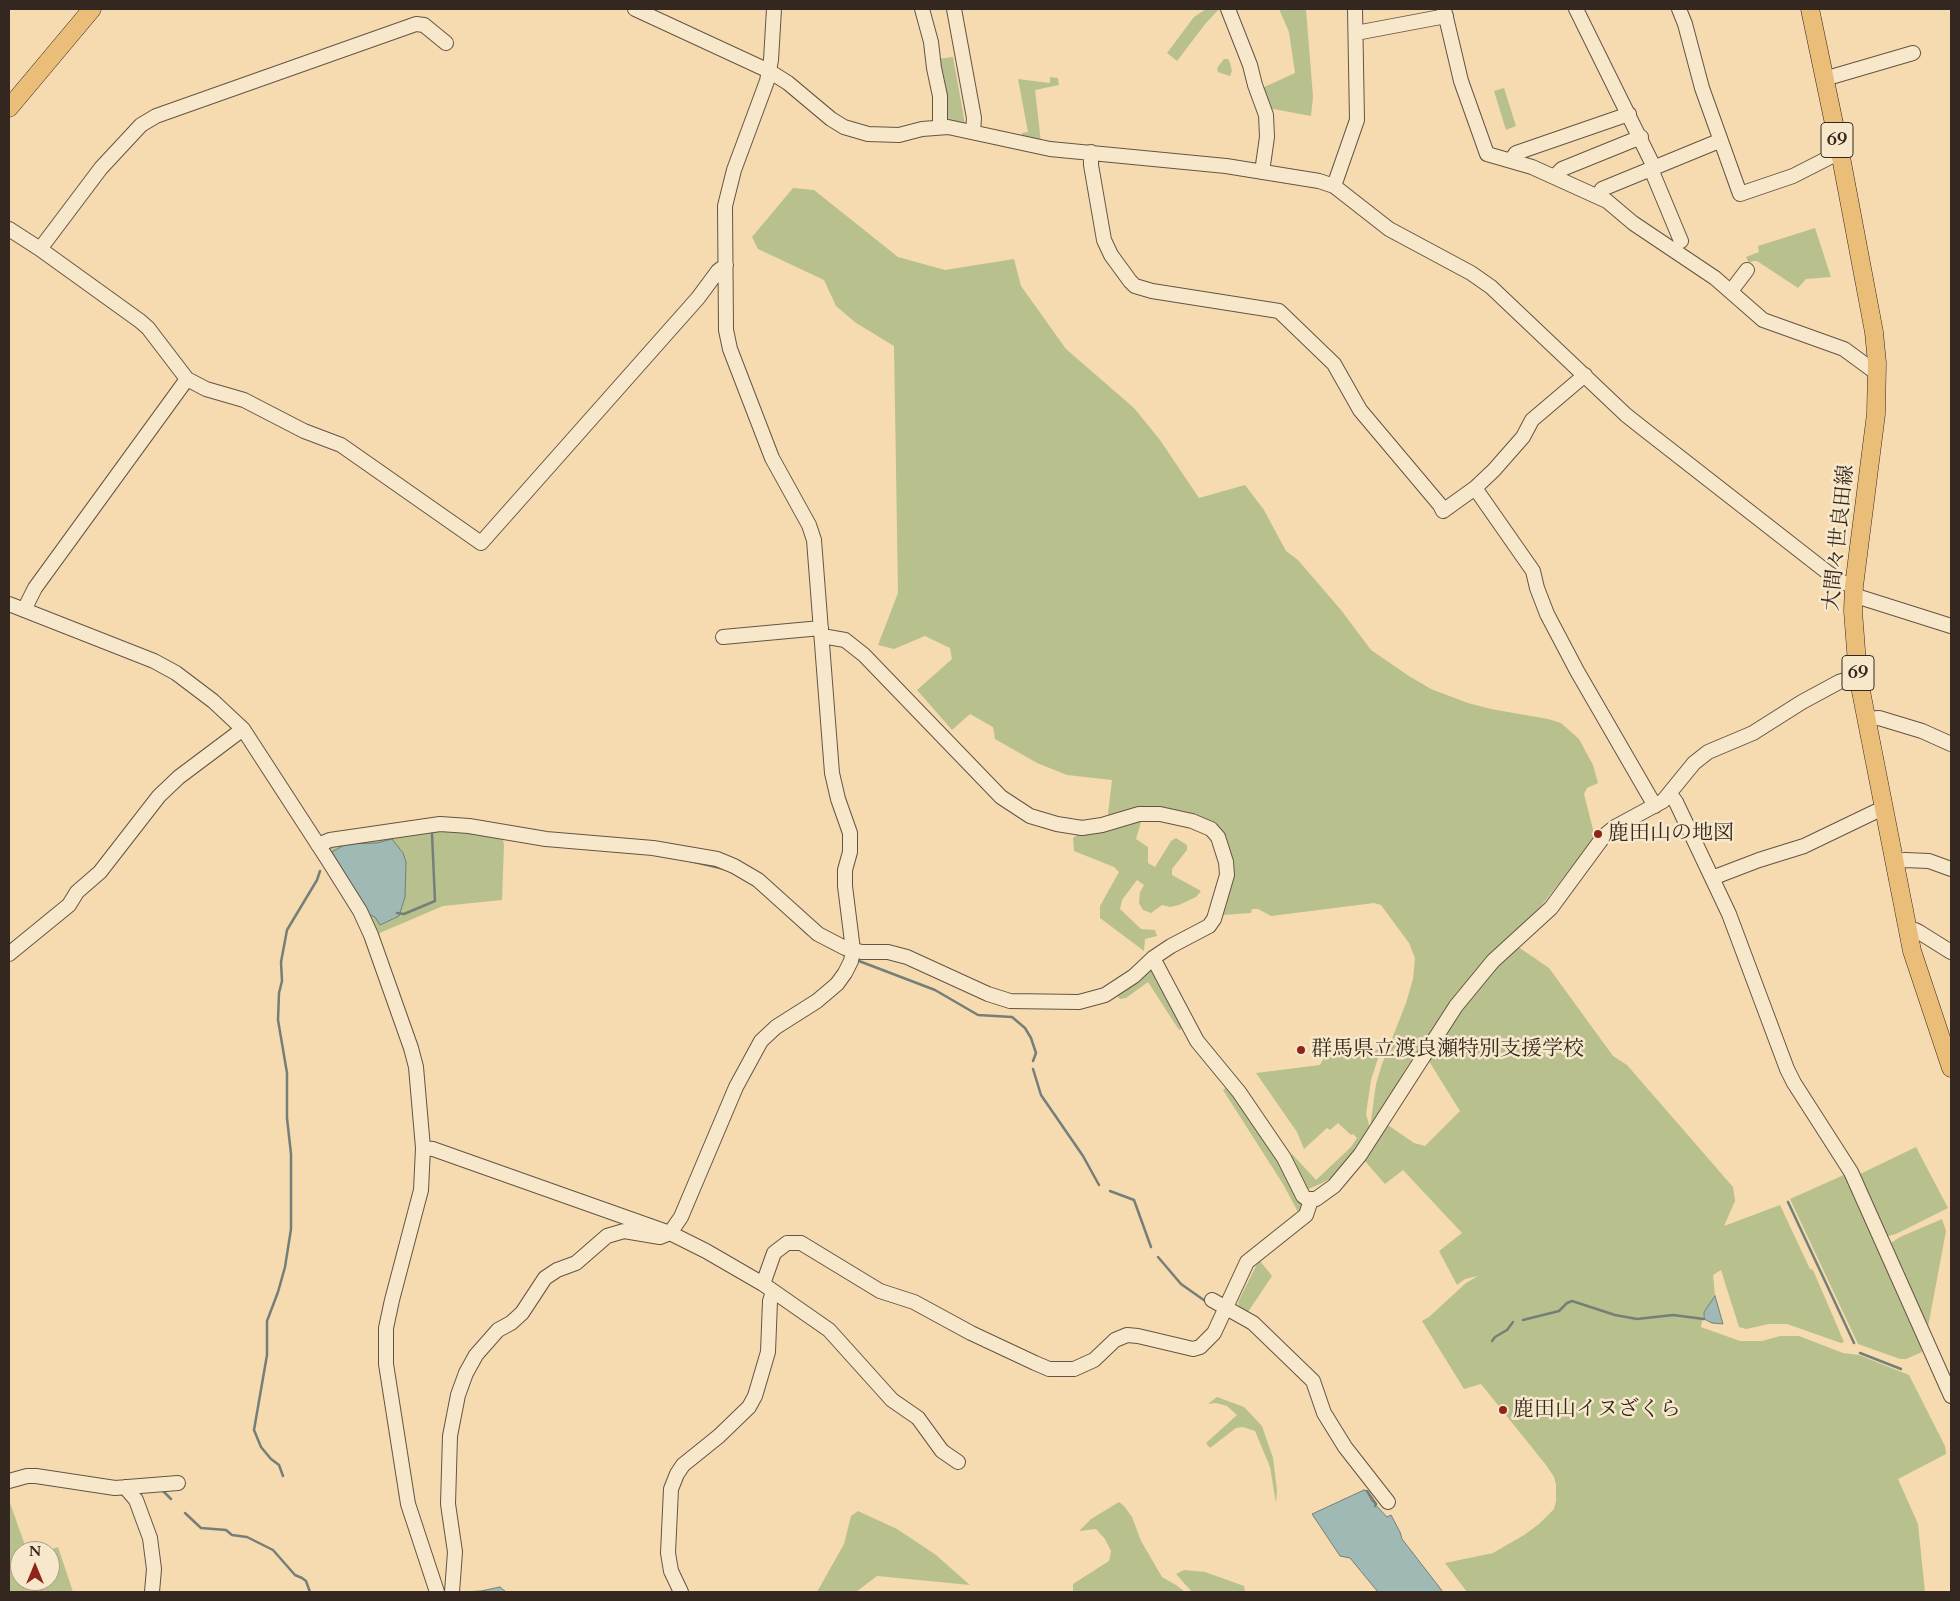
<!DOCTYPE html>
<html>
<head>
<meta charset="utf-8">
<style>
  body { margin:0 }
  #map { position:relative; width:1960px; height:1601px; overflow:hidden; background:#f5dbaf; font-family:Cardo,serif }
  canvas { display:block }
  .frame { position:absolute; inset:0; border:10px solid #332720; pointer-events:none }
  .north { position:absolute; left:10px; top:1541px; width:50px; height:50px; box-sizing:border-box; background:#f8e8cb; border:1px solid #a99b87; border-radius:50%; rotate:0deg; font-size:14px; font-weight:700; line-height:20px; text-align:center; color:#332720 }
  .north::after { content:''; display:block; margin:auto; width:18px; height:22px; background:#8f2418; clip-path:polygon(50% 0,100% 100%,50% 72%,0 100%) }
</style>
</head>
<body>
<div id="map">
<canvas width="1960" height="1601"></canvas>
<div class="frame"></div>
<div class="north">N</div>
</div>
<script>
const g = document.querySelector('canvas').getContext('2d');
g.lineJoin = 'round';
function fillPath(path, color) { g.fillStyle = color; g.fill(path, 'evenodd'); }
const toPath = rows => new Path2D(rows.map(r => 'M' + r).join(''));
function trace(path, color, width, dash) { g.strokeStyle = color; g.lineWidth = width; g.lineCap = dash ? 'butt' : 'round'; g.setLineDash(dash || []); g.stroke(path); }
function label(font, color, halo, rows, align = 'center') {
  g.font = font + ' Cardo,"Noto Serif JP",serif'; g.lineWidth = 5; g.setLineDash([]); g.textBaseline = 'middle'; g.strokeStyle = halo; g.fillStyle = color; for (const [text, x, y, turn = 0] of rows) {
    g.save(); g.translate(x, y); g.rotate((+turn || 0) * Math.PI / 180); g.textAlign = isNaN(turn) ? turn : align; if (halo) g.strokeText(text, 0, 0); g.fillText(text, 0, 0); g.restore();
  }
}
fillPath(toPath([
  [1206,9,1219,9,1206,23,1177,61,1167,53,1194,17],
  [1279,9,1306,9,1313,97,1311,116,1268,108,1260,89,1295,73,1289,32],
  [953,57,965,124,950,120,945,116,937,59],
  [1224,59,1228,59,1230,63,1232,71,1230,76,1218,72,1217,68],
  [1050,77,1058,78,1059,85,1035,90,1041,142,1023,139,1022,133,1028,132,1018,79,1050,83],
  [1504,88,1516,126,1506,130,1494,91],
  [793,188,814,190,898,257,945,270,1014,259,1021,286,1066,349,1134,408,1160,440,1199,498,1245,485,1264,510,1286,551,1298,560,1341,610,1371,650,1409,676,1431,689,1468,703,1491,709,1548,719,1561,723,1579,739,1593,765,1598,783,1587,788,1584,794,1595,837,1538,910,1490,954,1450,1005,1405,1070,1388,1101,1356,1149,1333,1177,1320,1184,1306,1190,1290,1158,1292,1154,1316,1180,1351,1147,1357,1138,1353,1134,1351,1135,1338,1123,1330,1130,1327,1128,1304,1149,1297,1132,1256,1073,1320,1065,1324,1058,1381,1049,1371,1080,1366,1114,1370,1128,1376,1084,1382,1064,1406,1003,1413,979,1415,958,1409,943,1381,905,1374,903,1271,916,1258,909,1252,909,1251,913,1223,915,1219,910,1231,880,1209,824,1142,819,1136,839,1148,847,1148,863,1155,867,1171,841,1176,838,1187,845,1187,850,1172,869,1172,875,1201,891,1196,897,1179,905,1170,907,1162,905,1151,913,1143,910,1139,903,1140,892,1144,885,1137,880,1122,900,1120,909,1141,929,1155,930,1157,936,1145,939,1144,951,1100,918,1100,906,1119,872,1114,867,1074,851,1073,838,1081,832,1112,827,1108,814,1112,780,1067,775,1037,763,995,739,993,727,970,714,952,730,917,690,952,659,950,648,925,636,894,649,878,645,898,593,894,346,856,323,836,306,824,280,758,249,752,237],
  [1815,228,1831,277,1806,279,1798,288,1757,261,1753,261,1749,263,1746,257,1759,252,1758,246],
  [427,829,502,835,504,845,502,900,443,906,375,935,329,849,335,845],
  [1517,946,1549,968,1613,1056,1627,1065,1733,1187,1735,1201,1724,1226,1780,1205,1810,1269,1813,1270,1844,1342,1841,1343,1787,1324,1769,1324,1746,1329,1739,1327,1721,1270,1713,1275,1715,1296,1704,1312,1701,1327,1740,1341,1762,1341,1780,1336,1799,1336,1843,1353,1859,1355,1909,1375,1945,1446,1946,1454,1898,1479,1918,1524,1925,1592,1467,1592,1445,1563,1493,1553,1524,1535,1539,1524,1554,1509,1556,1501,1556,1485,1554,1477,1546,1465,1481,1384,1464,1389,1422,1321,1429,1317,1466,1283,1478,1276,1465,1279,1457,1285,1439,1251,1462,1233,1403,1170,1385,1184,1364,1160,1385,1123,1414,1143,1425,1146,1460,1111,1427,1058,1478,986],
  [1153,970,1185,1027,1179,1030,1148,982,1126,998,1120,999,1116,995,1143,973],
  [1229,1085,1280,1159,1304,1205,1299,1214,1283,1184,1223,1090],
  [1916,1147,1948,1208,1896,1234,1885,1237,1858,1175],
  [1846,1174,1924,1344,1920,1345,1922,1352,1906,1359,1900,1359,1858,1344,1790,1199],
  [1942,1219,1946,1231,1928,1327,1923,1329,1888,1245,1900,1237],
  [1260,1261,1272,1276,1248,1312,1243,1311,1238,1304,1239,1300,1257,1264],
  [1217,1397,1244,1407,1262,1426,1273,1458,1277,1490,1276,1503,1270,1467,1255,1431,1243,1427,1236,1428,1210,1448,1206,1443,1237,1415,1227,1406,1216,1403,1208,1404],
  [9,1500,27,1551,20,1551,20,1581,50,1581,50,1551,47,1551,58,1547,73,1592,9,1592],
  [1119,1502,1124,1506,1132,1517,1141,1541,1162,1577,1176,1585,1185,1592,1073,1592,1073,1584,1109,1561,1111,1551,1105,1539,1096,1529,1079,1531,1091,1519],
  [858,1511,897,1529,936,1555,970,1585,877,1576,856,1592,817,1592,844,1544,851,1516],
  [1184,1570,1205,1572,1244,1586,1245,1592,1192,1592,1176,1574]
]), '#b8c18d');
const water = toPath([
  [392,839,403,853,406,862,405,897,399,916,380,925,375,917,370,915,332,852,346,844,377,843,392,839],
  [1715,1296,1723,1324,1712,1323,1704,1319,1704,1312,1715,1296],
  [1364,1490,1367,1491,1371,1500,1387,1517,1391,1515,1400,1532,1402,1539,1443,1592,1378,1592,1350,1558,1340,1556,1312,1514,1364,1490],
  [500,1587,506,1592,462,1592,481,1591,500,1587]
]);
fillPath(water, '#9fb9b4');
trace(water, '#747f79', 1);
trace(toPath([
  [686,860,724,869],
  [397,913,404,914,435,901,432,834],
  [792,919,808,934],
  [859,961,935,990,978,1015,1012,1017,1025,1028,1031,1038,1036,1053,1033,1061],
  [1033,1069,1041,1095,1083,1156,1099,1185],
  [1110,1191,1134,1200,1151,1247],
  [1788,1202,1854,1343],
  [1158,1257,1181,1284,1208,1303],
  [1523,1320,1559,1311,1567,1303,1572,1301,1615,1315,1637,1319,1673,1315,1704,1319],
  [1492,1341,1495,1337,1507,1330,1513,1322],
  [1860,1353,1901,1369],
  [283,1476,279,1465,271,1459,261,1447,254,1430,267,1355,267,1321,278,1292,285,1267,291,1229,291,1154,287,1118,287,1073,278,1020,279,993,282,981,281,962,287,930,317,880,320,871],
  [163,1491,171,1499],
  [1367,1491,1376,1504,1375,1506],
  [185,1513,201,1528,226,1530,232,1535,247,1537,273,1550,295,1575,302,1578,306,1581,310,1592]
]), '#747f79', 2.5);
const minor = toPath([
  [635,9,769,71,788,83,831,119,844,127,868,134,899,135,922,129,948,127,1050,149,1226,166,1319,181,1334,186,1389,229,1471,273,1491,287,1626,415,1645,430,1827,572,1842,582,1854,586],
  [922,9,931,42,934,68,940,96,940,126],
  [954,9,974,118,973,132],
  [1228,9,1250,65,1255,85,1266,115,1267,137,1262,172],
  [1444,9,1461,81,1487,154,1532,167,1607,201,1633,223,1715,278,1763,320,1844,349,1878,374],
  [1576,9,1654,167],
  [1679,9,1685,24,1702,88,1740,194,1793,176,1840,152],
  [1356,33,1446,16],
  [1824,79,1913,53],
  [1091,152,1091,165,1104,240,1111,255,1130,281,1135,286,1152,291,1279,311,1334,364,1360,410,1440,505,1443,511,1475,488,1494,470,1523,437,1532,420,1585,375],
  [1511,160,1516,153,1629,114],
  [1651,169,1681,241],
  [1555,176,1562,169,1641,137],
  [1334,186,1357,120,1355,9],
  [1598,196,1602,189,1607,187,1719,141],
  [9,229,40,249,140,321,148,328,187,379,206,389,244,400,304,431,341,445,481,543,698,298,718,271,726,265],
  [40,249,101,168,141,125,156,116,416,24,424,25,446,43],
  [1731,291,1747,270],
  [1475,488,1533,571,1537,588,1547,614,1577,671,1655,806],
  [1853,595,1951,626],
  [9,604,154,661,176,673,213,701,243,729,328,860,360,911,371,935,411,1048,416,1067,423,1148,421,1190,392,1300,386,1328,386,1364,408,1504,437,1592],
  [24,610,35,588,187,379],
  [723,637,821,628],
  [1866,719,1879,718,1922,731,1951,744],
  [1670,794,1676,802,1729,914,1787,1069,1794,1083,1851,1172,1951,1396],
  [318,845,330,840,440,824,469,826,546,839,653,848,717,859,734,866,758,880,818,934,845,948,862,952,888,952,907,957,988,994,1010,1001,1079,1002,1105,995,1134,976,1153,958,1171,946,1209,926,1214,919,1227,875,1226,862,1218,837,1211,829,1192,821,1160,814,1139,814,1102,825,1082,828,1057,824,1030,816,1001,797,864,655,845,640,822,636],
  [1894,862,1905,860,1929,861,1951,869],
  [1712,878,1759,860,1804,846,1883,808],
  [1907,930,1915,930,1919,932,1951,952],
  [9,954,69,905,77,892,100,872,159,796,179,777,243,729],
  [1153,958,1197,1041,1239,1092,1284,1158,1303,1196,1307,1199,1316,1199,1334,1186,1360,1155,1456,1006,1493,961,1551,908,1604,836,1615,827,1663,801,1694,763,1708,752,1753,733,1802,702,1839,682,1858,676],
  [423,1148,433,1149,670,1233,706,1251,763,1284,829,1330,892,1400,918,1418,942,1451,958,1462],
  [763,1284,774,1253,787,1243,801,1243,880,1291,914,1302,971,1333,1035,1363,1049,1369,1074,1369,1094,1360,1115,1340,1127,1335,1138,1336,1193,1349,1200,1347,1214,1333,1247,1262,1306,1215,1311,1200],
  [1212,1300,1253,1323,1313,1381,1324,1413,1345,1447,1388,1502],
  [9,1481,27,1476,36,1476,115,1488,178,1483],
  [125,1487,136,1500,150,1538,154,1569,152,1592],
  [452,1592,455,1552,448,1504,450,1436,458,1395,466,1373,476,1355,498,1330,511,1323,522,1313,545,1278,557,1270,576,1263,607,1236,624,1231,660,1237,670,1233,681,1217,736,1087,761,1041,776,1027,817,1001,837,984,845,973,851,961,853,950,845,886,845,870,850,852,850,833,838,799,832,773,814,540,809,525,772,458,730,349,726,330,725,206,734,170,767,81,771,60,774,9],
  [681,1592,671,1571,668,1553,671,1489,677,1474,683,1465,719,1436,749,1407,755,1396,768,1352,770,1301,773,1292]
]);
const major = toPath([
  [1810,9,1840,152,1874,332,1877,363,1876,414,1854,586,1853,611,1858,676,1912,951,1951,1068],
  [9,108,92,9]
]);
trace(minor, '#645444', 16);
trace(major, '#332720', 19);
trace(minor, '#f8e8cb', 14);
trace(major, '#eabe78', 18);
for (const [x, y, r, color] of [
  [1598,834,5,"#8f2418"],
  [1301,1050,5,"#8f2418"],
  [1503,1410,5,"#8f2418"]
]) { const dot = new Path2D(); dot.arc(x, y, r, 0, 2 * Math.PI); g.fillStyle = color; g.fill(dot); trace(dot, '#f8e8cb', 2); }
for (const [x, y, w] of [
  [1837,140,32],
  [1858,673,32]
]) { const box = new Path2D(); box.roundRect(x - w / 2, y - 17.5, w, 35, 4); g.fillStyle = '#f8e8cb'; g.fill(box); trace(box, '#332720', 1); }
label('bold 20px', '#332720', null, [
  ["69",1837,140],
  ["69",1858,673]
]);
label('21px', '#332720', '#f8e8cb', [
  ["大間々世良田線",1840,538,-84]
]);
label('21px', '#332720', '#f8e8cb', [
  ["鹿田山の地図",1608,834],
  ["群馬県立渡良瀬特別支援学校",1311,1050],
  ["鹿田山イヌざくら",1513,1410]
], 'left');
</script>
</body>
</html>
